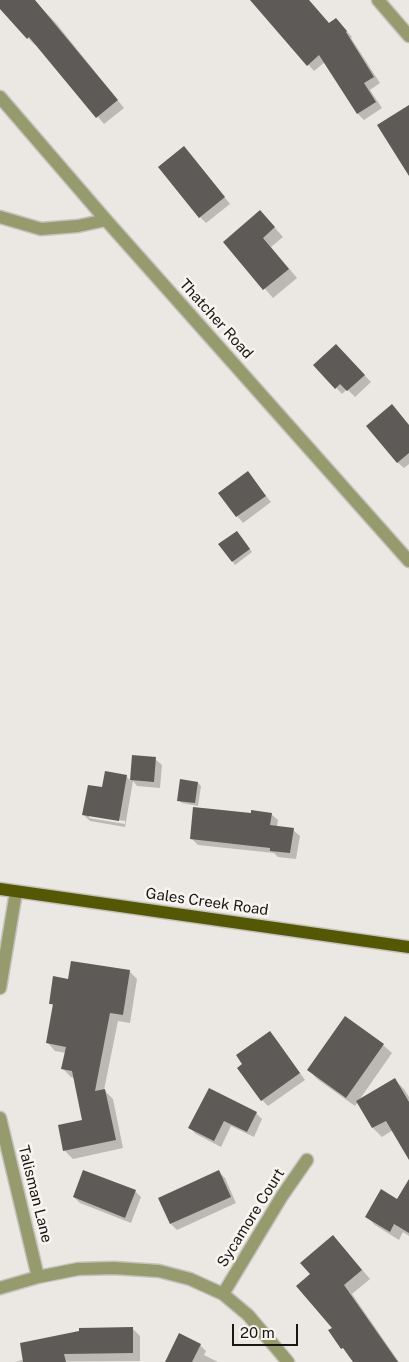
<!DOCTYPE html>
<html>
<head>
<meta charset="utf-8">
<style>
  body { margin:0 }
  #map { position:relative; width:409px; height:1362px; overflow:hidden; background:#ebe8e3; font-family:"Public Sans",sans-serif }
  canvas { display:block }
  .scale { position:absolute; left:232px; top:1324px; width:66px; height:22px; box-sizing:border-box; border:2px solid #181715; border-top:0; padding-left:6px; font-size:15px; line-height:18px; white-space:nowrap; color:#181715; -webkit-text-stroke:4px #f8f5f0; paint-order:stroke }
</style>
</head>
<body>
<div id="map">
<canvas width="409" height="1362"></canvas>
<div class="scale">20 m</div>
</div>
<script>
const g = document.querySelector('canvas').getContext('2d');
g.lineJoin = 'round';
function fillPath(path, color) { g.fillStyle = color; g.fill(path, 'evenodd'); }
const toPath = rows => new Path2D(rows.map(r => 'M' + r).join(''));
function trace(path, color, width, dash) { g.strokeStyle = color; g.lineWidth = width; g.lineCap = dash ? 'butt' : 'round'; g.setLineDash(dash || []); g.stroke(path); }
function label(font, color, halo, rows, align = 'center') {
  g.font = font + ' "Public Sans",sans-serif'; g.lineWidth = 5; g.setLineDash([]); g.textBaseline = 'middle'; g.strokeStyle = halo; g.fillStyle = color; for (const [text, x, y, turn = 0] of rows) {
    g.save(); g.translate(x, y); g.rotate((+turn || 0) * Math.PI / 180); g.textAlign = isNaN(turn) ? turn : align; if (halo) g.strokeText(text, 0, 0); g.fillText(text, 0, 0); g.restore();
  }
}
fillPath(toPath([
  [1,0,34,0,56,23,124,108,104,124,36,43,35,45,28,38,0,7],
  [252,0,296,0,330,25,342,26,352,37,351,38,380,83,370,90,382,108,364,120,358,114,325,62,314,71],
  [190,154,230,204,206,223,200,217],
  [269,221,283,237,271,247,297,278,273,298,224,242],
  [336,345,371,382,355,397,347,389,342,394,315,365],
  [409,425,409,464,404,468,397,462],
  [248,473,271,502,243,523,237,516],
  [240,535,252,552,235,565,233,562],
  [133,757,155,759,162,765,160,788,137,786,133,781,125,827,90,821,84,815,103,788,126,776,131,781],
  [89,815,125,821,125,824,89,818],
  [198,783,201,786,198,806,182,803,179,800],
  [252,814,271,814,278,820,277,827,293,830,300,836,296,859,278,857,274,853,198,845,192,839],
  [129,971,137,979,130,1023,118,1021,104,1090,113,1099,123,1148,73,1159,65,1151,84,1121,75,1078,71,1077,63,1069,66,1053,55,1051,47,1042,54,1007,50,1003,69,980],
  [270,1032,276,1039,305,1080,268,1106,262,1100],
  [383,1045,392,1053,355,1106,317,1079,309,1070],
  [395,1080,404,1089,409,1097,409,1152,393,1130,382,1137,373,1128,358,1101],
  [256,1113,262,1119,254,1137,231,1126,221,1147,196,1134,190,1128],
  [219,1172,225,1178,236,1203,177,1230,171,1224],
  [409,1182,409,1236,403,1232,399,1240,375,1225,366,1216,397,1201],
  [135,1191,141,1197,131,1223,80,1203,74,1197],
  [342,1246,370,1279,352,1294,399,1362,354,1362,333,1329,312,1274],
  [132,1328,140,1336,140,1361,15,1362],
  [200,1345,206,1351,204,1355,218,1362,167,1362]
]), '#0003');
fillPath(toPath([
  [0,0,35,0,118,100,96,118,29,37,27,39,0,9],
  [250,0,309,0,329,23,336,18,347,31,346,32,374,77,364,83,376,102,357,114,319,55,307,66],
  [409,105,409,176,377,125],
  [184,146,225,197,199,218,158,167],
  [260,210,275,227,263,238,289,269,263,290,223,242],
  [336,344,365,375,347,391,340,384,335,389,313,365],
  [392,404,409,425,409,453,397,463,366,426],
  [248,471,266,496,236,517,218,493],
  [237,531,250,549,232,562,218,544],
  [132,755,156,757,154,782,130,780],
  [105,771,127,775,119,821,82,815,88,785,102,787],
  [180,779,198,782,195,803,177,801],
  [193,807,251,813,251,810,272,813,270,825,294,828,290,853,270,851,270,848,190,839],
  [71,961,130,970,123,1015,110,1013,95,1091,105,1089,116,1140,63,1151,58,1125,82,1120,72,1071,61,1069,66,1047,46,1043,53,1004,49,1004,53,976,68,979],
  [345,1016,384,1044,346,1098,307,1070],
  [270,1031,300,1073,261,1101,237,1068,242,1064,236,1055],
  [395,1078,409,1102,409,1160,386,1121,372,1128,356,1101],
  [209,1088,257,1112,247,1132,224,1121,214,1141,188,1128],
  [83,1170,136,1190,125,1218,73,1197],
  [219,1170,231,1197,170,1224,158,1198],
  [409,1179,409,1233,394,1224,390,1232,365,1217,381,1189,397,1199],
  [333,1235,362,1270,344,1285,398,1362,353,1362,343,1348,341,1349,328,1330,332,1328,296,1286,310,1274,300,1263],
  [133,1327,133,1353,64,1354,66,1362,23,1362,20,1343,79,1331,79,1328],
  [179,1333,201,1344,192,1362,165,1362]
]), '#5e5a57');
const minor = toPath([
  [378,0,409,36],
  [0,97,106,220,409,561],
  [0,217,41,229,78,226,106,220],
  [0,988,16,892],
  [0,1118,38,1277],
  [0,1288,38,1277,78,1269,114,1268,159,1271,190,1279,223,1294,248,1315,288,1362],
  [223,1294,282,1196,307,1160]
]);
const major = toPath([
  [0,889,409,947]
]);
trace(minor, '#c5c2be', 15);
trace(major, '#c5c2be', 15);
trace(minor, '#969b6d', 12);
trace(major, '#545803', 12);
label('15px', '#181715', '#f8f5f0', [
  ["Thatcher Road",216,319,48],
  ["Gales Creek Road",207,902,8],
  ["Talisman Lane",35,1194,76],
  ["Sycamore Court",251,1218,-58]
]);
</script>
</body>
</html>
